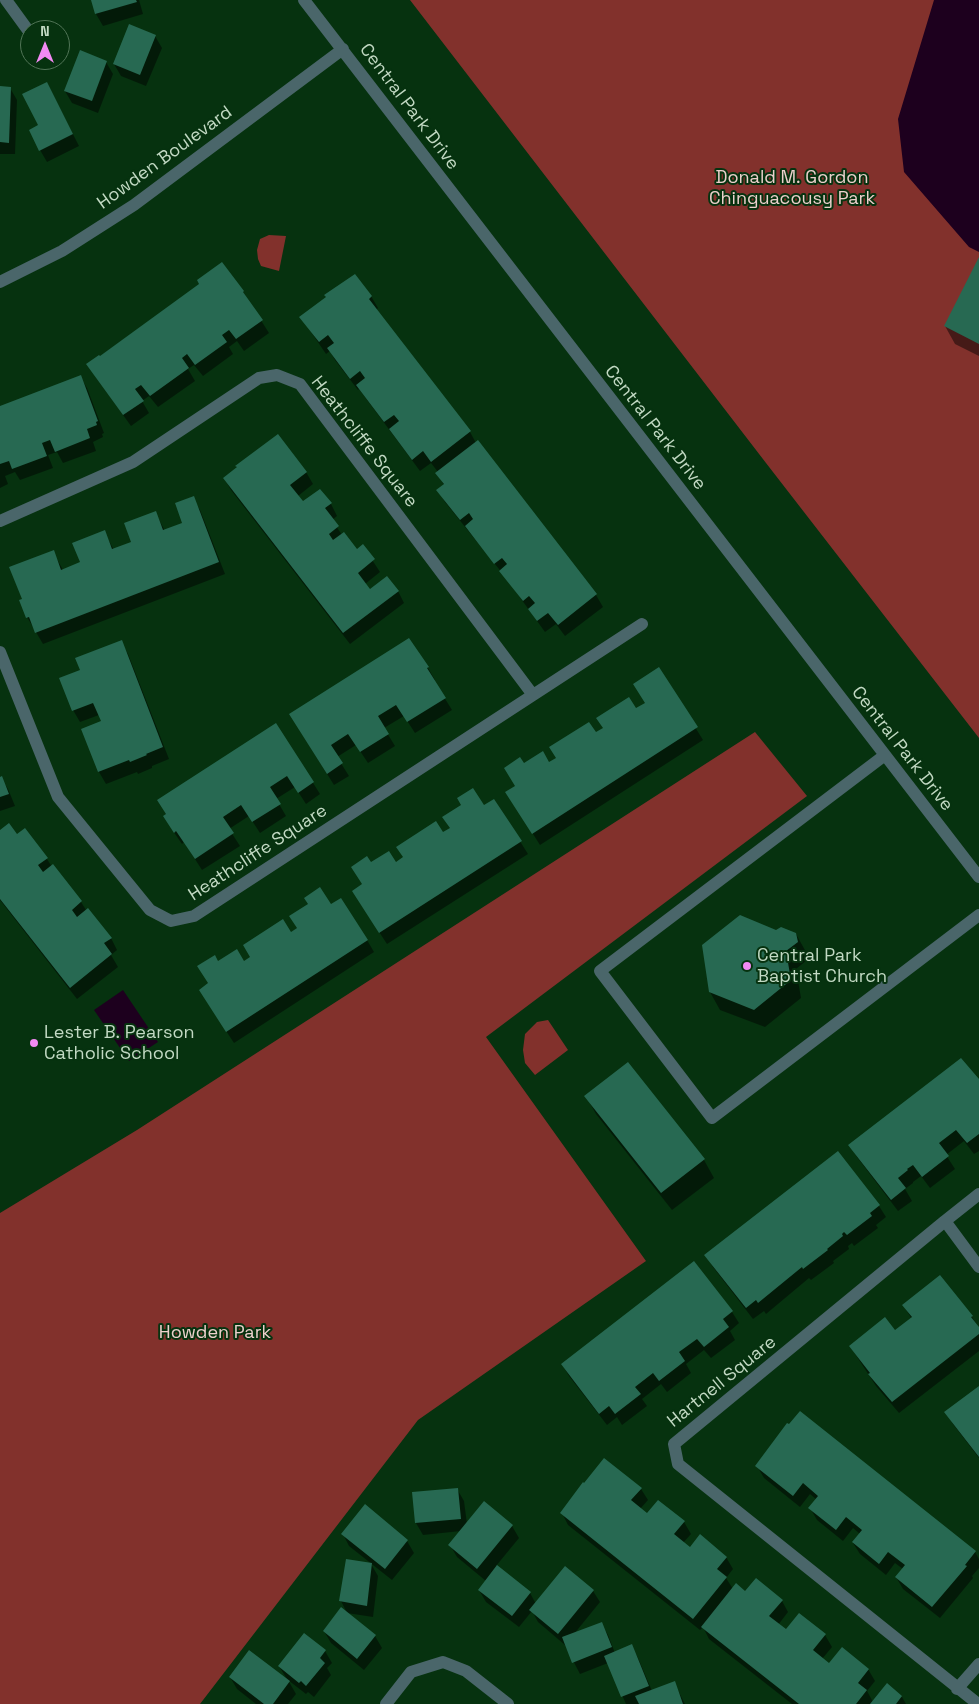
<!DOCTYPE html>
<html>
<head>
<meta charset="utf-8">
<style>
  body { margin:0 }
  #map { position:relative; width:979px; height:1704px; overflow:hidden; background:#06320f; font-family:"Space Grotesk",sans-serif }
  canvas { display:block }
  .north { position:absolute; left:20px; top:20px; width:50px; height:50px; box-sizing:border-box; background:#06320f; border:1px solid #517557; border-radius:50%; rotate:0deg; font-size:14px; font-weight:700; line-height:20px; text-align:center; color:#c2d9c3 }
  .north::after { content:''; display:block; margin:auto; width:18px; height:22px; background:#f28af3; clip-path:polygon(50% 0,100% 100%,50% 72%,0 100%) }
</style>
</head>
<body>
<div id="map">
<canvas width="979" height="1704"></canvas>
<div class="north">N</div>
</div>
<script>
const g = document.querySelector('canvas').getContext('2d');
g.lineJoin = 'round';
function fillPath(path, color) { g.fillStyle = color; g.fill(path, 'evenodd'); }
const toPath = rows => new Path2D(rows.map(r => 'M' + r).join(''));
function trace(path, color, width, dash) { g.strokeStyle = color; g.lineWidth = width; g.lineCap = dash ? 'butt' : 'round'; g.setLineDash(dash || []); g.stroke(path); }
function label(font, color, halo, rows, align = 'center') {
  g.font = font + ' "Space Grotesk",sans-serif'; g.lineWidth = 4; g.setLineDash([]); g.textBaseline = 'middle'; g.strokeStyle = halo; g.fillStyle = color; for (const [text, x, y, turn = 0] of rows) {
    g.save(); g.translate(x, y); g.rotate((+turn || 0) * Math.PI / 180); g.textAlign = isNaN(turn) ? turn : align; if (halo) g.strokeText(text, 0, 0); g.fillText(text, 0, 0); g.restore();
  }
}
fillPath(toPath([
  [410,0,979,0,979,738,766,463],
  [269,235,286,236,279,271,261,266,258,259,257,250,260,239],
  [755,732,807,796,486,1037,646,1261,418,1420,200,1704,0,1704,0,1213,137,1130],
  [548,1020,568,1050,535,1075,525,1063,523,1050,525,1034,537,1022]
]), '#82312c');
fillPath(toPath([
  [934,0,979,0,979,252,969,247,904,172,898,119],
  [123,990,158,1042,129,1061,94,1010]
]), '#1d001e');
fillPath(toPath([
  [92,0,139,0,143,14,103,26,96,14],
  [155,36,162,48,146,86,121,76,114,64],
  [106,62,113,74,98,113,72,103,65,91],
  [47,83,79,146,47,162,40,150,40,126],
  [0,88,10,88,17,100,15,154,0,154],
  [979,260,979,356,955,344,945,326],
  [222,264,243,292,269,333,244,351,237,341,229,347,233,354,203,376,194,365,188,369,195,381,158,407,149,396,142,401,149,413,131,426,95,376,99,357,201,284],
  [371,296,378,308,376,310,470,432,476,443,477,442,596,595,603,607,565,636,556,624,545,632,503,574,445,502,438,490,444,485,437,473,438,472,431,463,420,471,359,389,358,390,335,360,330,351,326,354,301,317],
  [80,376,87,388,104,433,102,434,103,437,93,442,96,451,63,463,57,452,48,455,53,468,20,480,15,472,5,476,8,484,0,488,0,407],
  [306,472,313,484,298,496,303,503,331,504,337,516,332,520,342,535,357,551,363,546,380,572,365,584,370,590,398,591,404,603,350,644,231,490,224,478],
  [193,498,200,510,225,574,43,644,27,617,23,599,53,552,63,570,82,563,104,532,114,550,133,543,155,512,165,531,184,524],
  [409,640,428,668,435,680,434,681,452,710,415,733,404,716,384,728,395,746,368,763,356,745,337,757,349,776,334,785,297,726],
  [121,642,128,654,169,759,152,766,152,768,138,774,137,772,106,784,99,772,83,729,102,722,99,715,80,722,73,710],
  [659,669,703,740,540,845,514,804,516,786,524,765,549,764,646,703],
  [276,724,320,794,306,804,295,787,276,799,286,816,260,833,249,816,229,829,240,846,202,870,184,842,182,844,171,828],
  [0,778,1,778,8,789,15,806,0,811],
  [494,800,528,854,387,944,360,903,363,885,371,864,396,864],
  [0,832,17,835,47,859,52,867,53,866,81,902,86,910,111,938,117,950,111,955,118,967,77,999,0,900],
  [330,905,367,940,374,952,234,1043,207,1002,209,984,218,963,244,963,290,933],
  [776,932,796,934,806,952,807,960,796,969,801,998,765,1027,720,1010,710,992],
  [628,1064,704,1160,714,1178,672,1210,596,1114,586,1096],
  [979,1082,979,1151,974,1154,964,1141,946,1155,955,1169,930,1188,921,1176,913,1182,913,1183,905,1189,912,1201,898,1211,857,1157,850,1145],
  [879,1206,886,1217,876,1225,878,1228,854,1246,852,1243,848,1246,849,1249,833,1261,834,1263,811,1280,809,1278,766,1314,764,1311,753,1319,713,1267,706,1255],
  [694,1262,732,1312,739,1323,730,1331,735,1340,711,1358,704,1350,686,1364,691,1373,667,1392,661,1384,642,1399,647,1406,622,1425,617,1417,607,1425,569,1376,562,1364],
  [940,1277,972,1317,979,1328,979,1351,899,1413,876,1386,850,1346,895,1332,912,1319,903,1305],
  [979,1387,979,1458,953,1424,946,1412],
  [788,1425,975,1552,979,1559,979,1568,972,1576,973,1578,940,1618,903,1589,896,1577,903,1569,895,1563,886,1575,860,1554,853,1543,860,1534,853,1528,843,1541,817,1520,810,1508,817,1500,810,1494,800,1507,764,1478,757,1466],
  [457,1489,464,1501,467,1524,484,1503,512,1526,519,1538,496,1566,530,1593,536,1604,593,1591,600,1602,574,1634,601,1623,608,1635,615,1653,632,1646,638,1658,652,1691,674,1683,685,1704,626,1704,608,1663,580,1674,565,1645,538,1622,532,1611,519,1627,486,1602,479,1590,486,1581,457,1557,450,1545,461,1531,423,1535,416,1523,414,1493],
  [641,1489,648,1500,640,1509,647,1515,684,1522,691,1534,683,1543,691,1549,726,1557,733,1569,726,1578,733,1589,782,1601,788,1612,778,1625,786,1631,825,1635,832,1647,822,1659,829,1665,868,1669,875,1681,867,1691,873,1702,902,1697,906,1704,792,1704,709,1639,703,1627,700,1630,568,1525,562,1513],
  [343,1534,407,1541,414,1553,392,1580,349,1546],
  [371,1564,378,1576,373,1617,347,1613,341,1601],
  [324,1631,375,1636,382,1648,364,1670,331,1643],
  [325,1651,332,1663,327,1668,331,1675,314,1697,308,1692,306,1694,288,1680,296,1694,288,1704,256,1704,237,1689,230,1677,288,1681,279,1666]
]), '#0007');
fillPath(toPath([
  [91,0,136,0,137,2,95,14],
  [129,24,156,35,140,75,113,64],
  [80,50,107,61,92,101,64,91],
  [47,82,73,134,39,151,29,130,38,125,22,94],
  [0,86,11,87,9,143,0,142],
  [979,257,979,344,944,326],
  [222,262,244,291,243,292,263,320,236,339,229,330,222,335,227,342,195,365,187,354,182,358,189,368,150,396,141,385,135,389,144,401,123,415,86,364,99,355,100,356,199,284,197,280],
  [355,274,372,296,369,299,471,431,431,462,423,451,412,460,389,429,399,421,394,415,384,422,356,385,365,378,360,371,350,379,327,348,334,343,328,335,319,342,299,317,326,297,324,295],
  [81,375,98,421,96,422,97,425,87,429,90,438,55,452,50,440,42,443,47,456,12,469,9,461,0,464,0,406],
  [278,434,307,472,290,485,303,501,320,489,332,503,325,508,339,526,329,534,333,540,344,532,357,549,363,544,375,559,358,573,370,589,387,576,399,591,343,633,223,478,237,467,235,466],
  [478,440,597,594,558,625,548,613,537,621,528,609,535,603,529,596,523,601,499,571,507,564,502,558,494,564,465,526,473,519,469,513,460,520,436,490,444,484,435,473],
  [194,496,219,562,35,633,29,617,26,618,19,600,22,599,9,567,54,550,61,570,80,562,72,543,105,530,112,549,131,542,124,523,156,511,163,530,182,523,175,503],
  [409,638,429,667,427,668,446,698,407,722,396,705,378,716,389,734,360,752,348,734,331,745,343,763,327,774,289,714],
  [122,640,163,747,146,754,147,755,130,762,129,760,98,772,81,729,101,721,93,703,72,711,59,678,80,670,75,658],
  [659,667,698,727,532,834,505,792,515,786,504,768,520,757,524,763,543,751,549,762,556,758,549,747,589,722,596,732,603,728,596,718,629,697,636,708,645,703,633,684],
  [276,723,314,782,298,793,287,776,270,787,281,804,252,822,241,805,223,817,234,833,195,859,176,831,174,833,163,816,166,814,157,800],
  [2,776,9,794,0,797,0,777],
  [473,788,484,805,494,799,522,841,379,933,352,891,362,884,351,867,367,856,371,862,389,851,396,862,403,857,396,847,436,821,443,832,450,828,442,817,461,805,457,798],
  [9,823,17,834,25,828,48,858,38,865,43,872,53,864,82,901,72,910,77,917,88,908,112,938,104,943,112,954,70,988,0,899,0,830],
  [320,887,331,904,341,898,368,940,226,1032,199,990,208,983,197,966,215,955,218,961,237,949,244,961,250,957,243,945,283,919,291,932,297,928,289,916,308,904,304,898],
  [740,915,776,930,781,927,796,933,798,942,786,951,791,980,754,1010,709,992,702,945],
  [961,1058,979,1079,979,1134,967,1143,956,1130,939,1143,949,1156,922,1177,913,1165,907,1169,908,1170,898,1178,906,1188,891,1200,848,1145],
  [628,1062,705,1159,661,1193,584,1096],
  [838,1151,880,1205,870,1213,872,1216,847,1235,844,1232,842,1234,843,1236,827,1249,828,1250,803,1269,802,1267,758,1303,756,1300,746,1308,704,1255],
  [694,1261,733,1311,723,1319,729,1327,704,1347,697,1339,679,1352,685,1361,659,1381,653,1373,635,1387,641,1394,615,1414,609,1406,599,1414,561,1364],
  [940,1275,973,1316,971,1317,979,1327,979,1334,892,1402,868,1374,870,1373,849,1346,885,1317,895,1330,912,1317,902,1305],
  [979,1386,979,1457,944,1412],
  [800,1411,976,1551,965,1565,967,1566,932,1607,895,1577,905,1565,888,1552,879,1564,852,1542,862,1530,846,1517,836,1530,808,1508,818,1496,803,1483,793,1496,755,1466,787,1423,789,1424],
  [604,1458,642,1488,631,1500,647,1513,658,1500,685,1521,674,1534,690,1547,700,1534,727,1557,717,1569,727,1577,693,1619,560,1513,583,1482,584,1483],
  [458,1488,461,1519,415,1523,412,1492],
  [484,1501,513,1525,477,1569,448,1545],
  [365,1504,408,1540,385,1569,341,1534],
  [346,1559,372,1563,367,1606,339,1601],
  [497,1565,531,1592,512,1616,478,1590],
  [565,1566,594,1590,558,1634,529,1610],
  [756,1578,783,1600,769,1616,786,1629,799,1613,826,1634,813,1650,829,1663,842,1647,869,1669,858,1683,867,1690,856,1704,799,1704,701,1627,736,1583,745,1591],
  [341,1607,376,1635,357,1659,323,1631],
  [602,1622,612,1647,572,1663,562,1637],
  [304,1633,326,1650,320,1658,325,1663,306,1686,301,1681,299,1683,278,1666],
  [632,1644,649,1686,621,1697,604,1656],
  [249,1650,290,1681,273,1704,264,1704,229,1677],
  [675,1681,683,1704,639,1704,635,1696],
  [887,1683,902,1696,896,1704,870,1704]
]), '#276952');
trace(toPath([
  [6,0,30,33],
  [304,0,979,877],
  [0,282,62,251,134,205,343,49],
  [0,521,133,462,259,378,277,375,300,384,533,695],
  [0,652,58,797,150,910,171,921,194,916,642,624],
  [885,755,600,971,712,1118,979,915],
  [945,1221,979,1194],
  [957,1689,979,1664],
  [386,1704,411,1672,443,1662,466,1671,508,1704],
  [978,1704,678,1464,674,1444,945,1221,979,1267]
]), '#4a666a', 12);
for (const [x, y, r, color] of [
  [747,966,5,"#f28af3"],
  [34,1043,5,"#f28af3"]
]) { const dot = new Path2D(); dot.arc(x, y, r, 0, 2 * Math.PI); g.fillStyle = color; g.fill(dot); trace(dot, '#06320f', 2); }
label('18px', '#c2d9c3', '#06320f', [
  ["Central Park Drive",409,107,53],
  ["Howden Boulevard",165,158,-36],
  ["Central Park Drive",655,428,52],
  ["Heathcliffe Square",364,442,52],
  ["Central Park Drive",902,749,52],
  ["Heathcliffe Square",258,853,-33],
  ["Hartnell Square",722,1382,-39]
]);
label('18px', '#ecd0cc', '#06320f', [
  ["Donald M. Gordon",792,178],
  ["Chinguacousy Park",792,199],
  ["Howden Park",215,1333]
]);
label('18px', '#c2d9c3', '#06320f', [
  ["Central Park",757,956],
  ["Baptist Church",757,977],
  ["Lester B. Pearson",44,1033],
  ["Catholic School",44,1054]
], 'left');
</script>
</body>
</html>
